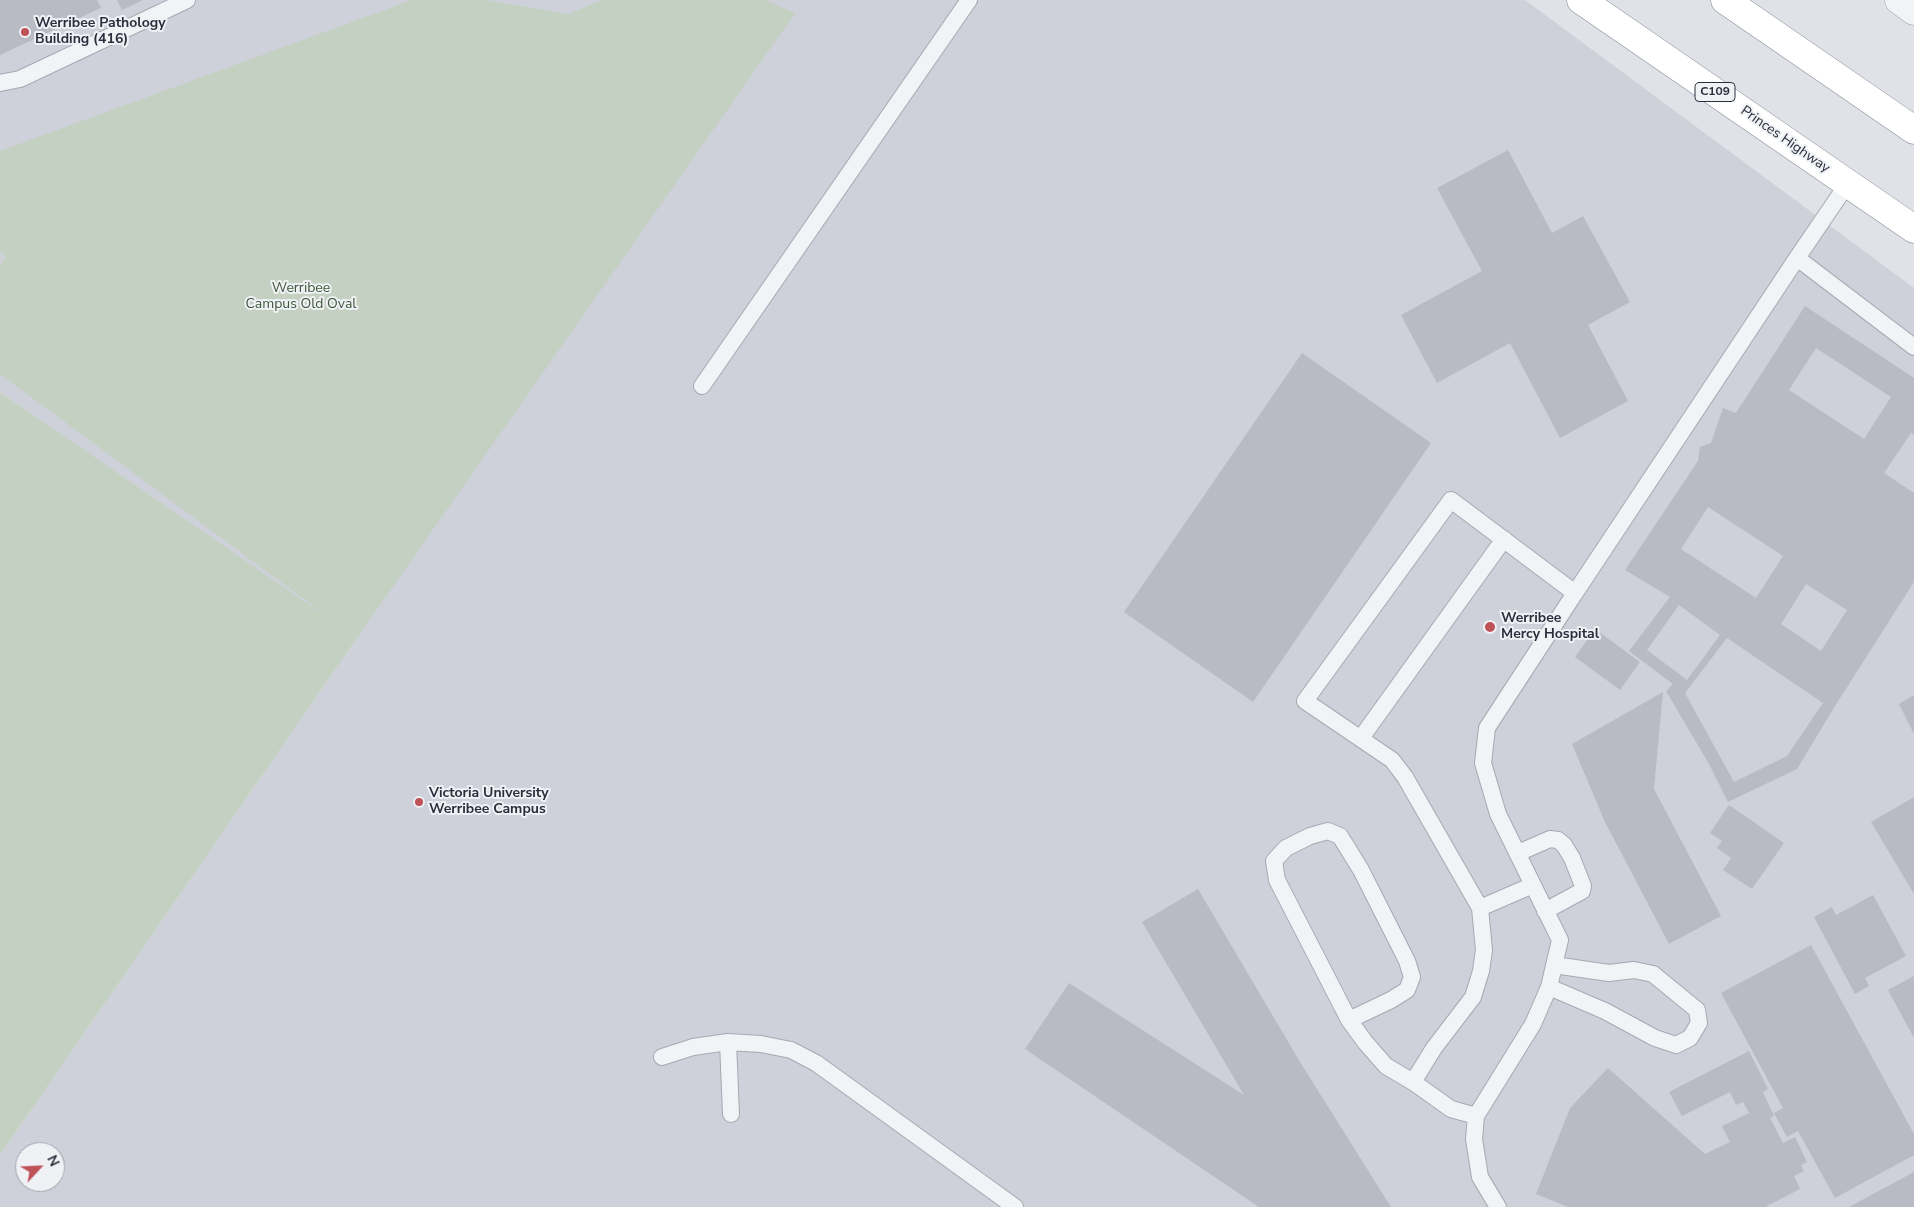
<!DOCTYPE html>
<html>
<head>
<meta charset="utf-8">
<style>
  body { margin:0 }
  #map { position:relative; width:1914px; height:1207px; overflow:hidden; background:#e0e2e7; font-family:"Nunito Sans",sans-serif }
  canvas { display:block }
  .north { position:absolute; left:15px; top:1142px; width:50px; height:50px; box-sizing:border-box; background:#eff1f5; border:1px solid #a0a3ab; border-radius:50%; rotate:65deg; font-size:14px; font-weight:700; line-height:20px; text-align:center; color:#2a2f3d }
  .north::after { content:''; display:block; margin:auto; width:18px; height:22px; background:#bf5259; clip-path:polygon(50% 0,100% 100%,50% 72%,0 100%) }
</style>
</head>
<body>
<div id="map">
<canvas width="1914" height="1207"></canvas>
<div class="north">N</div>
</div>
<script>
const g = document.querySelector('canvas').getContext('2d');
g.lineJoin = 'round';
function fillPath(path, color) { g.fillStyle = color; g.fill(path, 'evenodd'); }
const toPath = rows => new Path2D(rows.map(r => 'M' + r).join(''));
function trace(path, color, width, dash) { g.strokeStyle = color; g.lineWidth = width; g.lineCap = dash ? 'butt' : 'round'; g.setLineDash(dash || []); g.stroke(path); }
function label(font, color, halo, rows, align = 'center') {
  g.font = font + ' "Nunito Sans",sans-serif'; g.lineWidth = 4; g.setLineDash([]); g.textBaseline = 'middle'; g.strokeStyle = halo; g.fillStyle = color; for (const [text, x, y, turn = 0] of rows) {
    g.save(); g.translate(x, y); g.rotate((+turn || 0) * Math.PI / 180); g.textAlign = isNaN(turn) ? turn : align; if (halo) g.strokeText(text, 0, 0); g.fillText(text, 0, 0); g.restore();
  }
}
fillPath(toPath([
  [0,0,1525,0,1914,288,1914,1207,0,1207,0,1155,357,638,0,392],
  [25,1152,55,1152,55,1182,25,1182]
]), '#ced1d9');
fillPath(toPath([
  [412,0,487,0,569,14,602,0,765,0,795,13,357,638,0,1155,0,392,339,625,0,374,0,265,6,256,0,251,0,151]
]), '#c4d0c2');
fillPath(toPath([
  [0,0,97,0,101,8,0,55],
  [117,0,143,0,122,10],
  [1508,150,1552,233,1583,216,1630,302,1588,325,1628,401,1560,438,1510,343,1437,383,1401,315,1482,271,1437,188],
  [1805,306,1914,378,1914,435,1911,433,1884,473,1914,493,1914,582,1835,706,1797,769,1728,802,1709,764,1666,691,1673,684,1629,651,1670,597,1625,570,1698,461,1700,447,1711,443,1723,408,1736,413],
  [1816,348,1891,397,1864,439,1789,390],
  [1708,507,1783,556,1756,598,1681,549],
  [1806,584,1847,610,1821,651,1781,624],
  [1679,605,1720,635,1687,680,1647,650],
  [1727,638,1823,703,1787,756,1734,782,1685,693],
  [1302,353,1431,443,1253,702,1124,612],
  [1595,629,1640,662,1620,690,1575,657],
  [1663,692,1654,789,1721,916,1669,944,1605,822,1572,744],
  [1914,695,1914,734,1899,704],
  [1914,797,1914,894,1871,822],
  [1729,805,1784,843,1752,889,1723,870,1731,858,1717,848,1722,841,1710,833],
  [1198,889,1300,1062,1391,1207,1259,1207,1025,1049,1069,983,1244,1095,1142,922],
  [1873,895,1906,956,1865,978,1869,986,1855,994,1814,917,1832,907,1836,915],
  [1811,945,1914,1134,1914,1155,1835,1198,1798,1131,1787,1137,1774,1113,1783,1108,1721,993],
  [1914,976,1914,1038,1888,990],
  [1749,1051,1768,1089,1763,1092,1774,1116,1770,1118,1783,1143,1795,1137,1807,1162,1801,1165,1804,1171,1794,1176,1800,1189,1765,1207,1568,1207,1536,1194,1570,1108,1608,1068,1705,1154,1730,1142,1722,1126,1749,1113,1743,1102,1736,1105,1730,1092,1682,1116,1669,1092],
  [1914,1172,1914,1207,1849,1207]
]), '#b8bbc3');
const lane = toPath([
  [0,83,20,79,187,0],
  [1848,183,1797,258,1914,347],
  [702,386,969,0],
  [1575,593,1797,258],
  [1361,738,1504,539],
  [1518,853,1550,839,1558,840,1564,845,1572,858,1583,886,1582,891,1545,911],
  [1480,908,1405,777,1392,760,1305,701,1451,500,1575,593,1487,728,1483,763,1498,814,1560,940,1549,987,1533,1024,1476,1116,1474,1139,1480,1177,1498,1207],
  [1549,987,1605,1011,1655,1038,1676,1045,1690,1038,1699,1023,1697,1010,1653,974,1634,970,1609,973,1554,965],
  [1349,1020,1391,1000,1407,990,1412,977,1407,961,1361,870,1340,836,1328,831,1310,836,1286,848,1274,861,1277,880,1349,1020,1365,1042,1386,1066,1413,1082],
  [728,1042,731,1114],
  [662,1057,693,1047,728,1042,761,1044,791,1050,816,1063,1015,1207],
  [1476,1116,1451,1109,1413,1082,1434,1048,1473,997,1481,971,1484,950,1480,908,1533,885]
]);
const street = toPath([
  [1899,0,1914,11]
]);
const highway = toPath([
  [1581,0,1914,229],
  [1725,0,1914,130]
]);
trace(lane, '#a6a9b1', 18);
trace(street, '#a6a9b1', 29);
trace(highway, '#898f9c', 29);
trace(lane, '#f2f3f6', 16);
trace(street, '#f2f3f6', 28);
trace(highway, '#fff', 28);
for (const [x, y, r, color] of [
  [25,32,5,"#bf5259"],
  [1490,627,6,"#bf5259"],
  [419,802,5,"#bf5259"]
]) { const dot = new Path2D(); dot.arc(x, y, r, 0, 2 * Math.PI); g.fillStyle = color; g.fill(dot); trace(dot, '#eff1f5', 2); }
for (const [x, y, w] of [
  [1715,92,40]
]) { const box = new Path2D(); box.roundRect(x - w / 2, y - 9.5, w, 19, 4); g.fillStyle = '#eff1f5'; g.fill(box); trace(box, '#2a2f3d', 1); }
label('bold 12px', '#2a2f3d', null, [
  ["C109",1715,92]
]);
label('bold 14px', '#2a2f3d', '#eff1f5', [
  ["Werribee Pathology",35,24],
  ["Building (416)",35,40],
  ["Werribee",1501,619],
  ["Mercy Hospital",1501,635],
  ["Victoria University",429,794],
  ["Werribee Campus",429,810]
], 'left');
label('14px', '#2a2f3d', '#eff1f5', [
  ["Princes Highway",1785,140,35]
]);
label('14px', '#3c5739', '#eff1f5', [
  ["Werribee",301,289],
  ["Campus Old Oval",301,305]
]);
</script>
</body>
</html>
